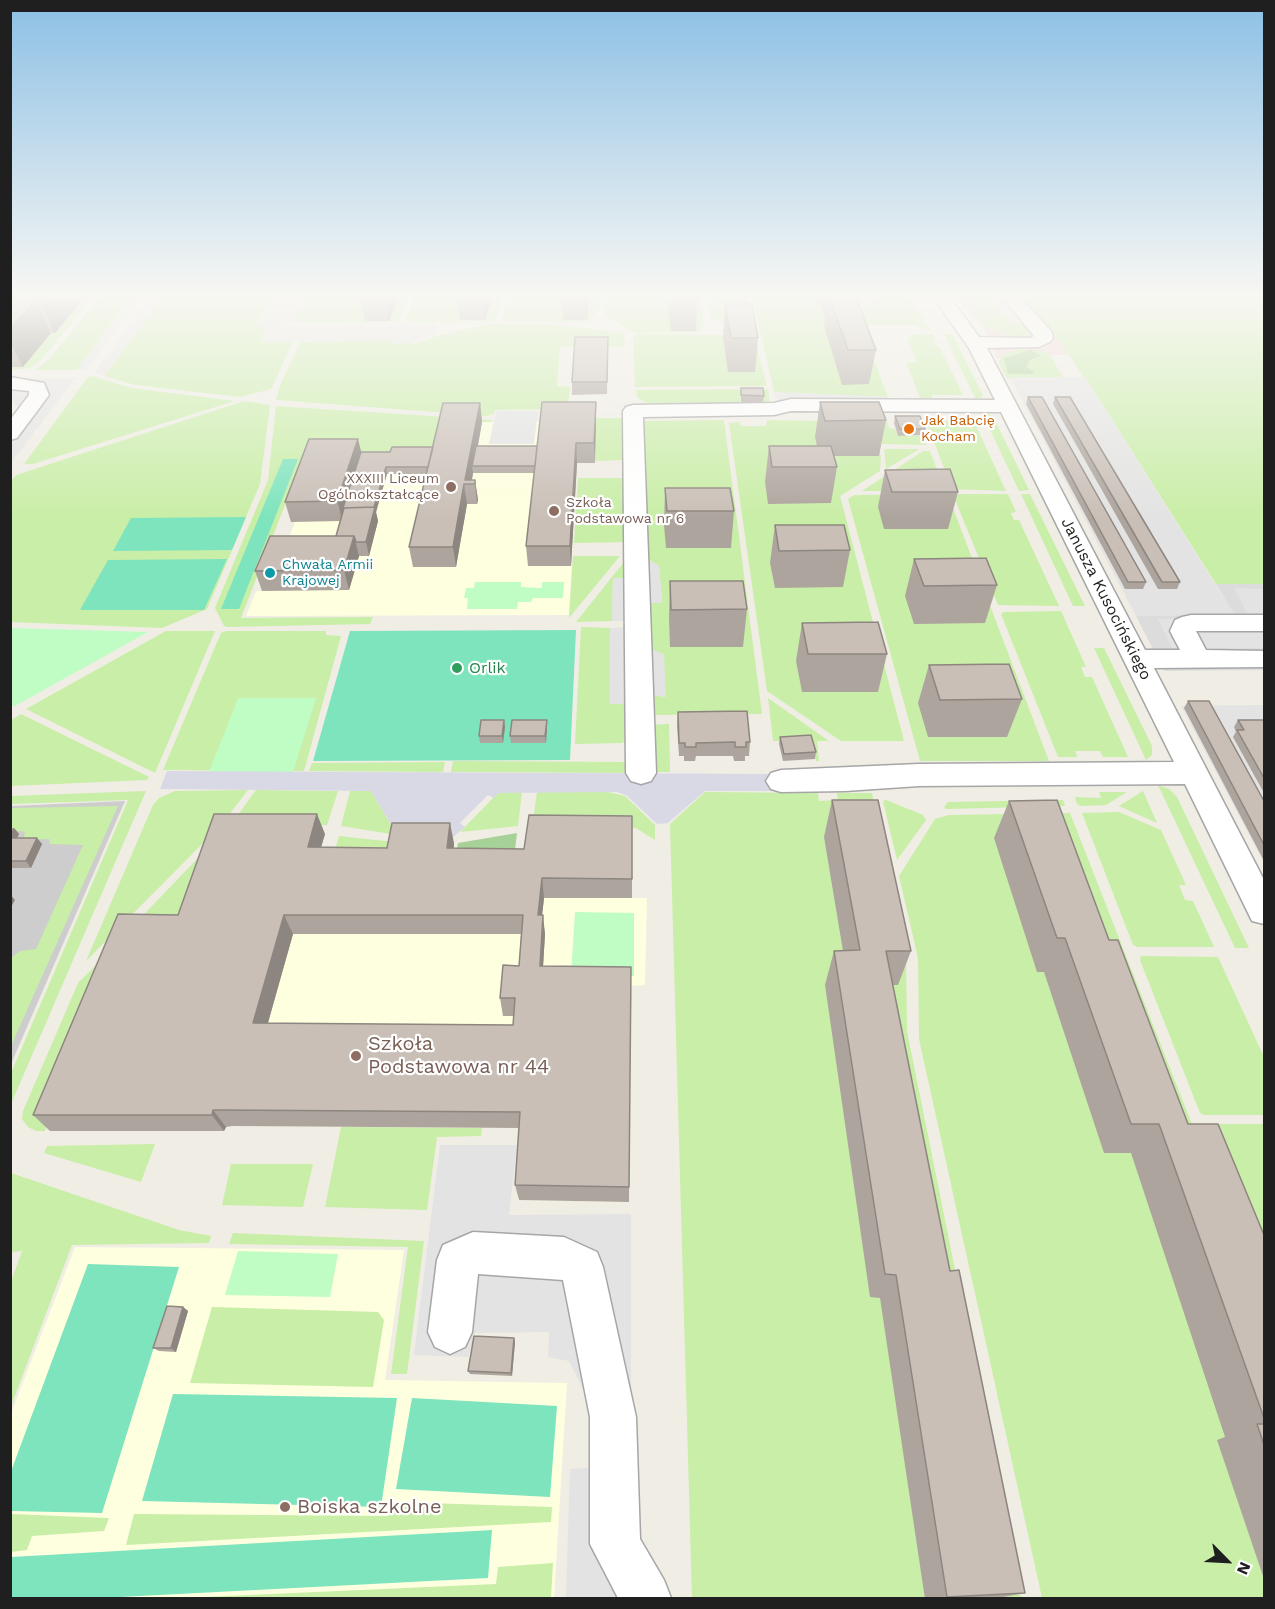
<!DOCTYPE html>
<html>
<head>
<meta charset="utf-8">
<style>
  body { margin:0 }
  #map { position:relative; width:1275px; height:1609px; overflow:hidden; background:#f0ede5; font-family:"Work Sans",sans-serif }
  canvas { display:block }
  .frame { position:absolute; inset:0; border:12px solid #1f1f1f; pointer-events:none }
  .north { position:absolute; left:1197px; top:1531px; width:60px; height:60px; -webkit-text-stroke:4px #fff; paint-order:stroke; rotate:114deg; font-size:16px; font-weight:700; line-height:24px; text-align:center; color:#1f1f1f }
  .north::after { content:''; display:block; margin:auto; width:21px; height:27px; background:#1f1f1f; clip-path:polygon(50% 0,100% 100%,50% 72%,0 100%) }
</style>
</head>
<body>
<div id="map">
<canvas width="1275" height="1609"></canvas>
<div class="frame"></div>
<div class="north">N</div>
</div>
<script>
const g = document.querySelector('canvas').getContext('2d');
g.lineJoin = 'round';
function fillPath(path, color) { g.fillStyle = color; g.fill(path, 'evenodd'); }
const toPath = rows => new Path2D(rows.map(r => 'M' + r).join(''));
function trace(path, color, width, dash) { g.strokeStyle = color; g.lineWidth = width; g.lineCap = dash ? 'butt' : 'round'; g.setLineDash(dash || []); g.stroke(path); }
function label(font, color, halo, rows, align = 'center') {
  g.font = font + ' "Work Sans",sans-serif'; g.lineWidth = 4.5; g.setLineDash([]); g.textBaseline = 'middle'; g.strokeStyle = halo; g.fillStyle = color; for (const [text, x, y, turn = 0] of rows) {
    g.save(); g.translate(x, y); g.rotate((+turn || 0) * Math.PI / 180); g.textAlign = isNaN(turn) ? turn : align; if (halo) g.strokeText(text, 0, 0); g.fillText(text, 0, 0); g.restore();
  }
}
fillPath(toPath([
  [1216,584,1264,584,1264,670,1164,671,1136,616,1234,614]
]), '#dddcdc');
fillPath(toPath([
  [951,293,1018,293,1075,354,997,358,984,329]
]), '#f2d5d3');
fillPath(toPath([
  [596,421,595,463,577,463,569,615,246,616,256,591,262,591,282,556,295,522,445,422],
  [224,834,325,834,316,867,432,843,454,843,452,867,632,836,632,898,647,898,645,985,631,986,629,1202,518,1200,523,1128,233,1126,226,1127,224,1131,50,1131,131,933],
  [75,1247,404,1250,385,1380,567,1383,554,1598,11,1598,10,1416]
]), '#feffdf');
fillPath(toPath([
  [125,801,11,1064,11,806]
]), '#cdcdcd');
fillPath(toPath([
  [10,293,97,293,41,360,30,368,11,370],
  [103,293,134,293,76,370,35,370,49,359],
  [166,293,275,293,256,324,267,328,261,342,293,342,271,389,240,397,135,385,104,376],
  [307,293,410,293,400,321,397,322,293,322],
  [415,293,504,293,496,321,405,322],
  [509,293,601,293,600,308,592,319,586,322,505,322,502,321],
  [606,293,701,293,704,326,698,332,634,333,605,315],
  [706,293,745,293,754,328,751,329,710,319],
  [751,293,848,293,888,397,774,392],
  [889,293,906,293,932,331,912,325,867,325,861,306],
  [967,293,984,293,1013,324,1025,323,1032,332,1024,336,1014,336,988,329,978,322,981,321,975,313,980,307],
  [1015,293,1264,293,1264,584,1216,584,1085,377,1083,377,1063,345],
  [490,324,548,324,624,333,625,347,560,347,557,386,570,387,568,409,495,410,494,414,486,416,276,400,279,388,300,342,394,340,393,344,404,344,405,340,413,344,440,335],
  [637,334,751,335,754,336,767,386,635,387,633,336],
  [914,334,933,334,937,342,934,342,935,345,939,346,963,395,932,395,932,398,920,398,906,362,917,362,907,340],
  [944,334,952,334,983,395,981,398,976,400],
  [1019,349,1046,352,1051,357,1063,377,1011,377,1012,380,1006,377,999,364,1000,359,1003,354],
  [92,376,132,388,235,401,33,464,24,464,88,377],
  [768,389,770,403,724,404,646,403,637,397,636,390],
  [244,401,270,405,260,484,207,609,162,628,11,622,10,482,16,475],
  [276,406,493,420,492,422,445,422,438,453,304,456,241,618,373,617,370,624,228,627,224,626,215,608,268,480],
  [981,411,993,416,1029,490,1019,491],
  [596,418,624,418,626,460,596,461],
  [724,420,762,714,656,715,647,712,646,694,666,697,645,647,644,603,662,602,659,566,643,556,639,421],
  [767,420,871,422,881,457,880,471,840,496,904,741,841,741,767,691,729,423,739,422,741,426,766,426],
  [876,421,887,421,889,428,895,429,898,436,924,436,926,445,882,444,875,422],
  [926,421,974,421,1006,491,952,489],
  [884,449,918,449,918,450,886,469],
  [923,451,930,451,945,490,943,491,862,491],
  [578,478,628,478,627,542,574,543],
  [945,494,948,495,1049,761,920,761,848,499,854,495],
  [958,494,1008,494,1016,512,1011,513,1014,520,1019,520,1059,606,998,605,954,497],
  [1021,494,1030,494,1085,606,1073,606],
  [573,556,620,556,569,618],
  [628,557,628,578,613,578,612,621,576,622],
  [1061,611,1086,667,1081,667,1085,677,1092,677,1128,757,1103,757,1100,751,1075,751,1077,757,1058,757,1001,614,1004,612],
  [581,627,610,628,610,704,629,704,630,737,622,743,575,744],
  [166,631,215,631,155,773,26,709],
  [226,631,326,631,326,635,341,636,304,771,163,770,221,633],
  [1094,648,1104,648,1152,746,1152,755,1146,760],
  [768,698,829,741,817,741,819,761,816,761,813,740,773,741],
  [21,714,149,777,147,780,11,786,11,720],
  [669,724,670,772,648,772,647,725],
  [453,761,629,762,629,773,451,772],
  [445,762,443,772,309,771,312,763],
  [1158,785,1169,789,1177,797,1249,948,1235,948],
  [248,790,221,825,86,961,153,805,159,798,175,791],
  [256,790,338,791,327,825,230,826],
  [146,791,11,1104,11,1073,128,800,11,804,11,796],
  [350,791,371,791,397,835,341,826],
  [500,791,522,792,518,826,460,832],
  [1143,791,1157,823,1119,806],
  [537,792,608,792,625,796,655,825,655,840,636,828,532,828],
  [705,792,818,793,819,801,838,800,837,793,872,793,906,956,907,1031,1021,1598,692,1598,670,824],
  [1099,792,1127,792,1106,805,1081,806,1077,804,1075,797,1101,798],
  [886,800,923,815,926,820,897,860,883,801],
  [1063,800,1065,806,946,809,944,807,948,802],
  [118,806,11,1046,11,958,20,951,36,949,83,845,50,844,49,839,23,840,25,832,11,830,11,811,12,808],
  [1119,812,1161,830,1186,885,1179,885,1185,900,1193,901,1214,947,1138,947,1133,945,1082,813],
  [1070,813,1264,1308,1264,1598,1042,1598,919,1039,918,958,899,876,935,819,949,815],
  [339,836,394,842,389,865,331,864],
  [217,838,184,930,129,930],
  [126,935,45,1131,36,1131,28,1127,22,1119,23,1111,78,983],
  [1141,956,1218,957,1264,1057,1264,1115,1204,1115,1200,1113,1140,960],
  [1208,1124,1264,1124,1264,1273],
  [341,1127,482,1128,481,1136,437,1137,427,1210,325,1207],
  [155,1144,141,1182,44,1153,47,1146],
  [231,1164,313,1164,303,1207,222,1205],
  [11,1173,179,1230,211,1236,209,1243,72,1245,11,1406,11,1282,22,1251,11,1252],
  [233,1233,424,1241,407,1374,391,1374,408,1247,229,1244],
  [212,1307,378,1312,384,1320,373,1387,190,1383],
  [394,1502,552,1507,551,1522,126,1545,134,1514,388,1516],
  [11,1514,108,1518,109,1518,104,1531,32,1536,27,1550,11,1552],
  [553,1563,551,1598,181,1598,496,1584,498,1567]
]), '#c9eea7');
fillPath(toPath([
  [1031,350,1041,356,1030,360,1026,367,1035,372,1032,374,1008,374,1004,358],
  [517,833,513,866,455,865,458,843]
]), '#a7d297');
fillPath(toPath([
  [475,582,521,582,521,587,542,588,542,582,564,582,563,598,533,598,531,602,518,602,517,609,467,609,468,598,464,598,466,588,474,588],
  [10,628,11,628,148,632,15,706,11,705],
  [238,698,316,698,293,772,209,772],
  [575,912,634,913,634,976,571,975],
  [238,1251,338,1254,330,1297,225,1295]
]), '#bffdc5');
fillPath(toPath([
  [283,459,298,459,239,609,221,609],
  [246,517,232,550,113,551,131,518],
  [227,559,204,610,80,610,108,560],
  [576,630,570,760,313,761,350,631],
  [88,1264,179,1267,102,1513,11,1511,10,1474],
  [173,1394,397,1398,381,1507,142,1501],
  [412,1398,557,1406,550,1497,396,1489],
  [492,1530,488,1578,101,1598,11,1598,11,1557]
]), '#7ee4be');
fillPath(toPath([
  [134,293,144,293,86,370,76,370],
  [153,293,166,293,104,376,94,373],
  [275,293,307,293,293,322,282,323,281,327,436,325,436,334,410,343,405,340,404,344,393,344,394,340,261,342,267,328,256,325,271,301,283,299,283,297,272,298],
  [984,293,1013,293,1042,321,1013,324],
  [1010,377,1085,377,1234,614,1136,616],
  [75,378,11,463,10,433,25,415,11,399,11,384,15,379],
  [774,392,888,397,889,402,778,400],
  [496,411,538,411,534,444,489,444],
  [643,556,659,566,662,603,644,603],
  [613,578,628,578,628,621,612,621],
  [1234,588,1264,589,1264,648,1173,649,1158,619,1249,617],
  [628,627,629,704,610,704,610,628],
  [645,647,664,654,666,697,646,694],
  [1264,705,1264,863,1181,706],
  [440,1145,517,1145,509,1215,631,1214,631,1531,659,1583,660,1598,566,1598,570,1469,601,1467,587,1397,569,1361,548,1357,549,1332,475,1333,468,1357,414,1355]
]), '#e3e3e3');
fillPath(toPath([
  [167,771,773,774,776,791,705,791,668,823,657,824,626,795,617,792,499,793,494,798,488,795,460,823,465,827,453,837,399,838,371,791,160,789]
]), '#d9d9e6');
const minor = toPath([
  [930,293,947,293,979,337,1030,338,1034,336,999,293,1016,293,1051,331,1053,338,1050,342,1039,347,987,348,1145,650,1180,650,1170,631,1175,620,1182,617,1191,615,1264,615,1264,631,1196,631,1206,650,1264,651,1264,667,1154,668,1264,880,1264,924,1252,921,1185,784,919,786,845,791,781,792,771,789,766,781,771,773,781,770,919,764,1174,762,1001,412,791,411,774,415,643,417,656,773,651,781,641,784,631,781,626,773,623,411,626,407,633,405,774,403,791,399,995,400,969,348,930,293],
  [10,377,44,383,49,395,17,438,10,440,10,420,29,395,29,391,10,389,10,377],
  [473,1232,564,1237,597,1252,603,1267,636,1417,640,1539,664,1580,671,1598,618,1598,590,1544,590,1417,563,1280,478,1274,472,1332,465,1347,450,1354,435,1347,428,1332,437,1260,443,1245,473,1232]
]);
trace(minor, '#a6a6a6', 3);
fillPath(minor, '#fff');
fillPath(toPath([
  [21,293,88,293,55,333,51,333,23,367,10,367,10,300,15,299],
  [359,293,399,293,389,321,365,321],
  [456,293,493,293,485,320,460,320],
  [561,293,589,293,587,320,563,320],
  [666,293,697,293,696,331,671,331],
  [806,293,858,293,857,301,876,350,869,384,842,385,824,326,825,318,819,301,808,301],
  [725,304,758,338,755,372,728,372,723,337],
  [608,337,607,394,572,395,572,382],
  [741,388,764,396,763,402,741,402],
  [1028,397,1146,582,1143,589,1125,589,1026,404],
  [1055,397,1180,582,1177,589,1158,589,1053,404],
  [596,402,596,421,595,463,577,463,571,566,528,566,526,546,534,473,473,473,472,480,475,480,478,500,477,504,467,504,456,567,413,567,409,547,427,474,387,474,376,512,378,521,369,556,359,556,349,590,262,591,255,571,336,536,340,521,291,522,285,502,361,452,390,452,433,447,480,403,482,422,478,446,537,446],
  [820,402,886,420,879,456,834,456,837,467,831,503,768,504,765,482,769,446,817,446,815,437],
  [895,416,925,429,924,435,898,436,894,423],
  [885,470,958,492,948,529,884,529,878,507],
  [665,488,734,511,731,548,666,548,664,525],
  [775,525,850,550,843,587,775,588,770,563],
  [914,559,997,585,985,623,914,624,905,596],
  [670,581,747,609,743,647,670,647,669,618],
  [802,623,887,654,878,692,802,692,796,661],
  [929,665,1022,699,1007,737,928,737,918,703],
  [1188,701,1264,801,1264,861,1184,708],
  [678,712,750,742,749,756,745,756,745,761,734,761,733,756,696,756,695,761,684,761,684,756,679,756,677,725],
  [504,720,505,727,503,743,480,743,479,736],
  [1238,720,1264,720,1264,793,1233,737,1236,732,1234,727],
  [547,727,546,743,511,743,510,736],
  [780,737,816,752,815,759,783,761,779,744],
  [832,800,911,951,898,985,893,985,950,1271,1025,1593,998,1598,925,1599,880,1298,870,1297,825,985,834,951,843,951,824,837],
  [1009,801,1109,940,1188,1124,1264,1235,1264,1579,1217,1440,1225,1437,1131,1153,1104,1153,1044,972,1037,972,994,838],
  [632,816,632,898,544,898,542,915,545,934,543,966,631,967,629,1202,519,1200,515,1185,519,1128,233,1126,226,1127,224,1131,50,1131,33,1115,178,915,325,834,321,848,387,848,454,843,454,848,524,849],
  [293,934,521,934,519,966,500,998,503,1016,513,1016,513,1025,268,1023],
  [10,828,14,828,19,834,17,838,37,838,42,844,31,868,10,868],
  [183,1307,188,1311,176,1352,159,1351,153,1348],
  [514,1338,515,1342,512,1376,470,1374,468,1371]
]), '#ada49d');
fillPath(toPath([
  [47,293,88,293,55,333,40,300],
  [384,293,399,293,389,321],
  [482,293,493,293,485,320],
  [586,293,589,293,587,320],
  [36,300,51,333,23,367,10,341,10,329],
  [596,402,596,421,595,463,594,443],
  [480,403,482,422,474,466,472,466,473,473,471,484,465,480],
  [358,439,363,459,341,514,337,501],
  [576,443,577,463,571,566,570,546],
  [386,467,387,474,376,512,378,521,369,556,366,542,372,514],
  [475,480,478,500,477,504,475,484],
  [464,484,467,504,456,567,453,547],
  [354,536,359,556,349,590,344,570],
  [504,720,505,727,503,743,502,736],
  [547,720,547,727,546,743,545,736],
  [317,814,325,834,315,867,308,847],
  [450,823,454,843,452,868,447,848],
  [14,828,19,834,14,844,10,840,10,834],
  [37,838,42,844,31,868,26,861],
  [542,878,544,898,540,934,538,915],
  [10,894,15,900,10,909],
  [284,915,293,934,263,1040,253,1023],
  [543,915,545,934,542,984,540,966],
  [213,1110,226,1127,224,1131,212,1115],
  [183,1307,188,1311,176,1352,171,1348],
  [514,1338,515,1342,512,1376,511,1373]
]), '#8d8680');
const building = toPath([
  [21,293,47,293,40,300,36,300,10,329,10,300,15,299,21,293],
  [671,293,697,293,698,298,672,298,671,293],
  [828,293,858,293,858,294,855,294,876,350,848,350,828,293],
  [725,304,752,304,758,338,731,338,725,304],
  [575,337,608,337,607,382,572,382,575,337],
  [741,388,763,388,764,396,741,395,741,388],
  [1028,397,1042,397,1146,582,1128,582,1028,397],
  [1055,397,1070,397,1180,582,1162,582,1055,397],
  [542,402,596,402,594,443,576,443,570,546,526,546,542,402],
  [820,402,879,402,886,420,825,421,820,402],
  [443,403,480,403,465,480,475,480,475,484,464,484,453,547,409,547,443,403],
  [895,416,920,416,925,429,900,429,895,416],
  [309,439,358,439,337,501,285,502,309,439],
  [476,446,537,446,535,466,472,466,476,446],
  [769,446,831,446,837,467,772,467,769,446],
  [392,447,433,447,428,467,386,467,374,507,344,508,342,514,341,514,361,452,390,452,392,447],
  [950,469,958,492,892,492,885,470,950,469],
  [665,488,730,488,734,511,667,511,665,488],
  [375,507,366,542,356,542,354,536,336,536,344,508,375,507],
  [775,525,844,525,850,550,779,551,775,525],
  [270,536,354,536,344,570,255,571,270,536],
  [986,558,997,585,924,586,914,559,986,558],
  [670,581,743,581,747,609,671,610,670,581],
  [878,622,887,654,808,654,802,623,878,622],
  [1009,664,1022,699,940,700,929,665,1009,664],
  [1188,701,1209,701,1264,801,1264,845,1188,701],
  [747,711,750,742,746,742,746,747,735,747,735,742,696,743,696,747,685,747,685,743,679,743,678,712,747,711],
  [481,720,504,720,502,736,479,736,481,720],
  [512,720,547,720,545,736,510,736,512,720],
  [1238,720,1264,720,1264,778,1237,730,1244,730,1238,720],
  [811,735,816,752,784,754,780,737,811,735],
  [832,800,878,800,911,951,886,951,950,1271,959,1270,1025,1593,947,1597,896,1275,885,1274,834,951,860,950,832,800],
  [1057,800,1109,940,1118,940,1188,1124,1218,1124,1264,1235,1264,1418,1159,1124,1131,1124,1065,938,1057,938,1009,801,1057,800],
  [214,814,317,814,308,847,387,848,392,823,450,823,447,848,524,849,529,815,632,816,632,879,542,878,538,915,543,915,540,966,631,967,629,1187,515,1185,520,1112,220,1110,213,1110,212,1115,33,1115,118,914,178,915,214,814],
  [284,915,523,915,519,966,503,965,500,998,515,998,513,1025,253,1023,284,915],
  [10,838,37,838,26,861,10,861,10,838],
  [167,1306,183,1307,171,1348,153,1348,167,1306],
  [474,1336,514,1338,511,1373,468,1371,474,1336],
  [1257,1424,1264,1424,1264,1445,1257,1424]
]);
fillPath(building, '#c9bfb7');
trace(building, '#8d8680', 1.5);
const sky = g.createLinearGradient(0, 0, 0, 518);
sky.addColorStop(0, '#8cc0e5');
sky.addColorStop(0.57, '#f8f7f3');
sky.addColorStop(1, '#f8f7f300');
g.fillStyle = sky;
g.fillRect(0, 0, 1275, 518);
for (const [x, y, r, color] of [
  [909,429,6,"#e8710a"],
  [451,487,6,"#8d6e63"],
  [554,511,6,"#8d6e63"],
  [270,573,6,"#0f9aa8"],
  [457,668,6,"#2e9e5b"],
  [356,1056,6,"#8d6e63"],
  [285,1507,6,"#8d6e63"]
]) { const dot = new Path2D(); dot.arc(x, y, r, 0, 2 * Math.PI); g.fillStyle = color; g.fill(dot); trace(dot, '#fff', 2); }
label('14px', '#c56008', '#fff', [
  ["Jak Babcię",921,421],
  ["Kocham",921,437]
], 'left');
label('14px', '#785e54', '#fff', [
  ["XXXIII Liceum",439,479],
  ["Ogólnokształcące",439,495],
  ["Szkoła",566,503,"left"],
  ["Podstawowa nr 6",566,519,"left"]
], 'right');
label('14px', '#0d838f', '#fff', [
  ["Chwała Armii",282,565],
  ["Krajowej",282,581]
], 'left');
label('16px', '#1f1f1f', '#fff', [
  ["Janusza Kusocińskiego",1106,599,63]
]);
label('16px', '#27864d', '#fff', [
  ["Orlik",469,668]
], 'left');
label('20px', '#785e54', '#fff', [
  ["Szkoła",368,1044],
  ["Podstawowa nr 44",368,1067],
  ["Boiska szkolne",297,1507]
], 'left');
</script>
</body>
</html>
